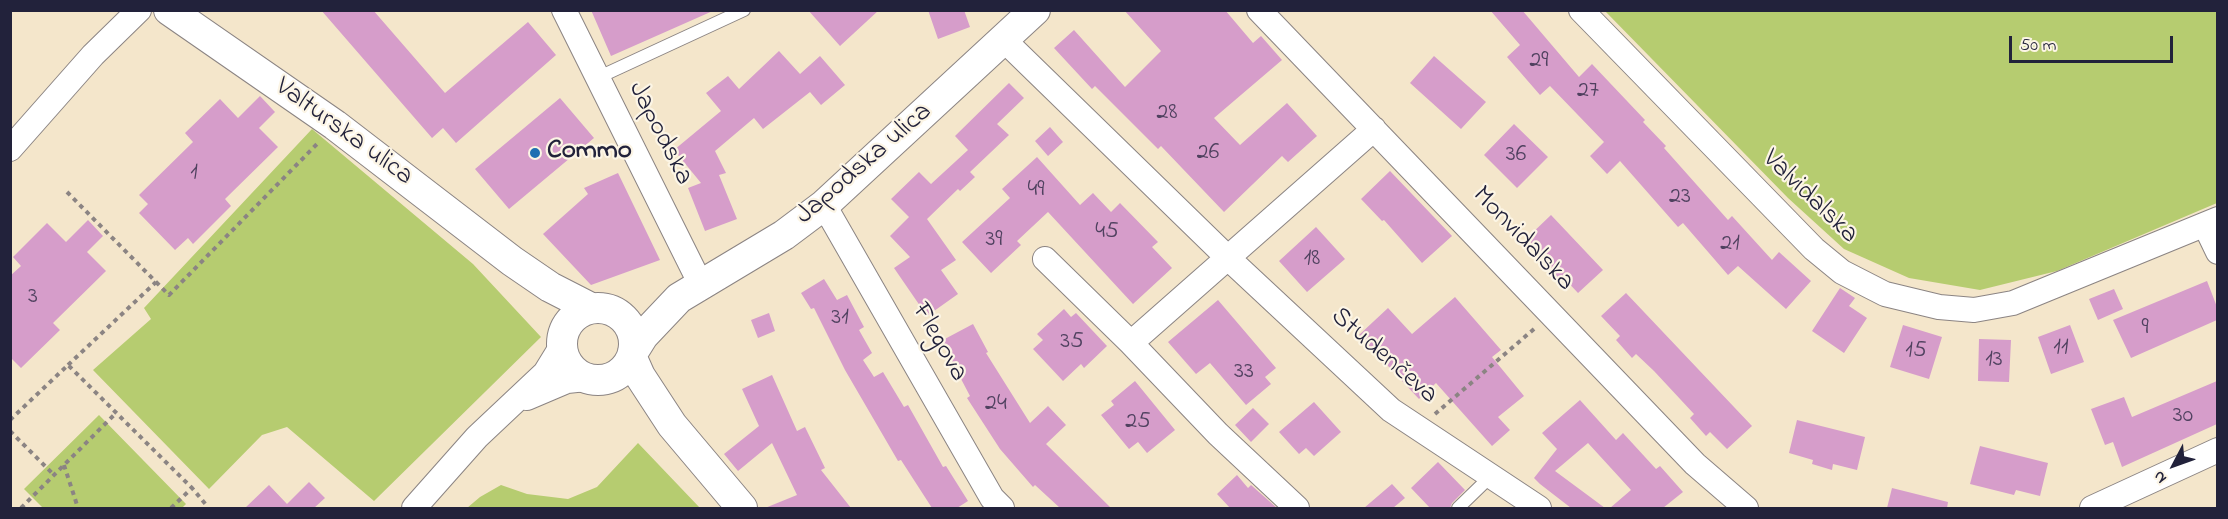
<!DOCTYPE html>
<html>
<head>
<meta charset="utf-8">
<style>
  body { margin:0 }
  #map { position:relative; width:2228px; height:519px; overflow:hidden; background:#f4e6cb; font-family:"Indie Flower",sans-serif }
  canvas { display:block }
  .frame { position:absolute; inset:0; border:12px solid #22223b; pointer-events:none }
  .north { position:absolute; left:2144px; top:435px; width:60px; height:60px; -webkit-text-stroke:4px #fcf5e5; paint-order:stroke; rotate:229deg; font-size:16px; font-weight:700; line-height:24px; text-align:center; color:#22223b }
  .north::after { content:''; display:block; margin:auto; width:21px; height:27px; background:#22223b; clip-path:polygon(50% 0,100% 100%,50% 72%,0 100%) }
  .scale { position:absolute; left:2009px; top:36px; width:164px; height:27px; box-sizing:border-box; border:3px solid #22223b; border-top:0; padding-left:8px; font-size:18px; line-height:21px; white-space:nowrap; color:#22223b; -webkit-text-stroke:4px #fcf5e5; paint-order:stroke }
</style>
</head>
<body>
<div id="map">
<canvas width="2228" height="519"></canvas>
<div class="frame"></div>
<div class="north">N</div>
<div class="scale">50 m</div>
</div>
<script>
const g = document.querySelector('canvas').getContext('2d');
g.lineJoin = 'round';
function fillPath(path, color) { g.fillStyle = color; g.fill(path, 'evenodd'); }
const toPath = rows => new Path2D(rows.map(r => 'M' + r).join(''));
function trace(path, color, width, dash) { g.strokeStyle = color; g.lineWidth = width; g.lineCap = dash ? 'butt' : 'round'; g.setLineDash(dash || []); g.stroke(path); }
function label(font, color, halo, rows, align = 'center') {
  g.font = font + ' "Indie Flower",sans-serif'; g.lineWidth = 4.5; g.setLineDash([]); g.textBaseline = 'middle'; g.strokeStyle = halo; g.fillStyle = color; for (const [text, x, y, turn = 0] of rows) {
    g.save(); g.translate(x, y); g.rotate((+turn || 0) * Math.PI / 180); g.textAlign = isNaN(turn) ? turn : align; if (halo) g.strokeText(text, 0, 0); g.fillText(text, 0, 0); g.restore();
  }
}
fillPath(toPath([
  [1605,11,2217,11,2217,203,2057,271,1980,290,1909,278,1844,249,1788,198],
  [312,129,473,264,541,337,374,501,287,427,262,435,209,489,93,370,151,319,144,308],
  [99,415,186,504,182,508,43,508,24,489],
  [638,443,700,508,467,508,480,497,501,485,527,494,568,499,597,487]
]), '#b6cc70');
fillPath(toPath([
  [321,10,373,10,445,93,528,22,556,55,456,143,443,128,432,138],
  [591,10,715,10,611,56],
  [808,10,879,10,840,46],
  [928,10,964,10,970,27,938,39],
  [1124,10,1225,10,1253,43,1261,36,1282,60,1214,118,1240,145,1287,103,1317,136,1288,162,1282,156,1224,212,1161,146,1158,149,1095,86,1092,89,1054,48,1074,30,1125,87,1161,51],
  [1490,10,1522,10,1579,77,1592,64,1645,120,1643,122,1666,146,1664,148,1728,220,1732,216,1772,260,1779,252,1811,281,1786,309,1738,266,1728,275,1683,223,1678,227,1620,161,1607,174,1590,156,1604,142,1550,86,1540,95,1507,57,1520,45],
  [779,51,800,74,820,56,845,85,821,105,810,92,763,129,754,118,715,151,726,173,719,175,737,219,705,231,688,188,701,183,674,150,721,111,706,93,728,76,739,89],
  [1434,56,1486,102,1461,129,1410,83],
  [1009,83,1024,98,997,124,1009,135,970,172,975,177,960,191,958,189,927,219,956,260,941,270,958,294,927,316,894,268,910,257,890,236,909,217,891,199,919,172,931,184,968,150,955,136],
  [260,96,275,112,259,128,278,147,225,199,231,206,193,244,188,238,175,250,139,213,148,204,139,195,193,142,185,133,220,99,238,118],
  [560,98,594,138,509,209,475,169],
  [1514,124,1548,157,1517,188,1484,155],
  [1050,127,1063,142,1048,156,1035,141],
  [1037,157,1080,205,1093,193,1111,212,1120,203,1158,242,1152,247,1172,268,1133,304,1048,212,1017,241,1021,245,991,273,962,242,1010,198,1002,189],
  [1390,171,1452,236,1422,263,1384,220,1382,221,1361,199],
  [618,173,660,260,591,285,543,234,588,194,584,188],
  [1551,215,1603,270,1578,293,1562,276,1557,280,1541,262,1545,258,1527,238],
  [88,220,103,236,87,252,106,271,53,323,60,330,21,368,10,357,10,276,21,266,13,257,47,223,66,242],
  [1316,227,1345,259,1307,292,1279,261],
  [824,279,837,300,847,295,864,327,859,330,872,353,863,360,874,377,883,372,904,407,908,405,943,467,946,466,968,501,957,508,932,508,901,460,898,461,845,370,814,308,811,309,801,293],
  [2207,281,2217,307,2217,320,2131,358,2113,320],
  [1840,288,1855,298,1849,306,1867,318,1844,353,1812,331],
  [2114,289,2123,309,2098,320,2089,299],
  [1626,293,1752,426,1727,449,1710,432,1706,436,1690,418,1694,414,1654,371,1636,354,1632,358,1616,340,1620,336,1601,316],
  [1455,297,1501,350,1492,357,1524,396,1498,417,1510,430,1492,446,1436,383,1419,399,1359,335,1388,308,1412,334],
  [1218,300,1276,368,1265,377,1271,384,1246,405,1210,363,1196,374,1168,342],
  [1064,309,1071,317,1076,313,1107,346,1084,368,1081,364,1063,381,1033,349,1043,340,1037,334],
  [769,313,775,331,758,338,751,320],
  [973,324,988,352,986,353,1030,423,1048,406,1066,425,1046,444,1111,508,1060,508,1035,485,1033,487,1000,449,967,398,970,396,941,341],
  [1903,325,1942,337,1929,379,1890,367],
  [2070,325,2084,362,2051,374,2038,337],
  [1979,339,2011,340,2009,382,1978,381],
  [772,375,797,431,805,427,825,468,821,470,851,508,765,508,797,495,772,443,738,471,724,454,759,426,742,389],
  [1135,381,1175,430,1147,453,1138,442,1129,449,1101,415,1114,405,1111,401],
  [2217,381,2217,424,2122,467,2113,442,2105,445,2091,409,2124,397,2132,417],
  [1580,400,1616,440,1623,433,1656,469,1660,466,1683,492,1663,508,1610,508,1631,490,1588,443,1555,471,1605,508,1571,508,1540,484,1534,478,1557,449,1542,433],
  [1314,402,1341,432,1314,456,1306,448,1299,454,1279,432],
  [1253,408,1269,424,1251,442,1235,425],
  [1797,420,1865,437,1857,470,1833,464,1832,470,1812,464,1813,460,1789,453],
  [1980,446,2048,463,2040,496,2016,490,2014,495,1970,484],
  [1438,462,1465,490,1452,503,1450,508,1430,508,1411,488],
  [1237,475,1248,488,1251,485,1277,508,1230,508,1217,494],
  [309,482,325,498,314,508,245,508,269,485,287,504],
  [1392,484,1405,498,1393,508,1364,508],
  [1892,488,1948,502,1947,508,1887,508]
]), '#d69dca');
const service = toPath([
  [597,78,744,10],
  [1458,508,1490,477]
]);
const minor = toPath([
  [564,10,701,285],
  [1259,10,1695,464,1746,508],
  [1581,10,1814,249,1842,272,1885,294,1939,307,1974,310,2013,303,2218,219],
  [1004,40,1228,258,1391,410,1539,508],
  [10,149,93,55,139,10],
  [824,205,992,498,1002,508],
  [2205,225,2218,252],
  [1045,259,1131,343,1374,129],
  [1131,343,1218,434,1297,508],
  [527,398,567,381,586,379],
  [414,508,477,437,545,373,561,347],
  [2092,508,2218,450]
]);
const tertiary = toPath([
  [169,10,335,125,512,261,550,287,591,308],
  '562 344a36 36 0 1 1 72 0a36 36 0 1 1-72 0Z',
  [633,352,643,336,679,298,784,235,824,205,1035,10],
  [632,358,640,376,672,425,742,508]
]);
trace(service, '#8b8483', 14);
trace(minor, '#8b8483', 26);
trace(tertiary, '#8b8483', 32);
trace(toPath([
  [67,192,156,282,68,365],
  [156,282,169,295,317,144],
  [1435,414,1534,329],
  [10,420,68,365,192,488],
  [10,431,54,475],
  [64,465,78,508],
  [21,508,116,413],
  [171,508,192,488,208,507]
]), '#8b8483', 4, [4.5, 4.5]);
trace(service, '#fff', 12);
trace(minor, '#fff', 24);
trace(tertiary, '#fff', 30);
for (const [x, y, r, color] of [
  [535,153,6,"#1f6fb2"]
]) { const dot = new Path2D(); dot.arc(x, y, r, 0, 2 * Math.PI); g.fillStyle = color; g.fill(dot); trace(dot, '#fcf5e5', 2); }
label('24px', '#4f415f', null, [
  ["29",1539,62],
  ["27",1588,92],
  ["28",1167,114],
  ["26",1208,154],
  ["36",1516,156],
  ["1",194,174],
  ["49",1036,191],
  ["23",1680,198],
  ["45",1107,233],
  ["39",994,241],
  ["21",1730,245],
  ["18",1312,260],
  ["3",33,298],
  ["31",840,319],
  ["9",2145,329],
  ["35",1072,343],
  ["11",2061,349],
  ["15",1916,352],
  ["13",1994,361],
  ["33",1244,373],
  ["24",996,405],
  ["30",2183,417],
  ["25",1138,423]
]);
label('27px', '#22223b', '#fcf5e5', [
  ["Valturska ulica",343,133,36],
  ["Japodska",659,134,63],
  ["Japodska ulica",865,165,-41],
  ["Valvidalska",1809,198,44],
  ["Monvidalska",1522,240,46],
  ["Flegova",938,343,60],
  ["Studenčeva",1383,357,41]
]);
label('bold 27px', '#22223b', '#fcf5e5', [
  ["Commo",547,153]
], 'left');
</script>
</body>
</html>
